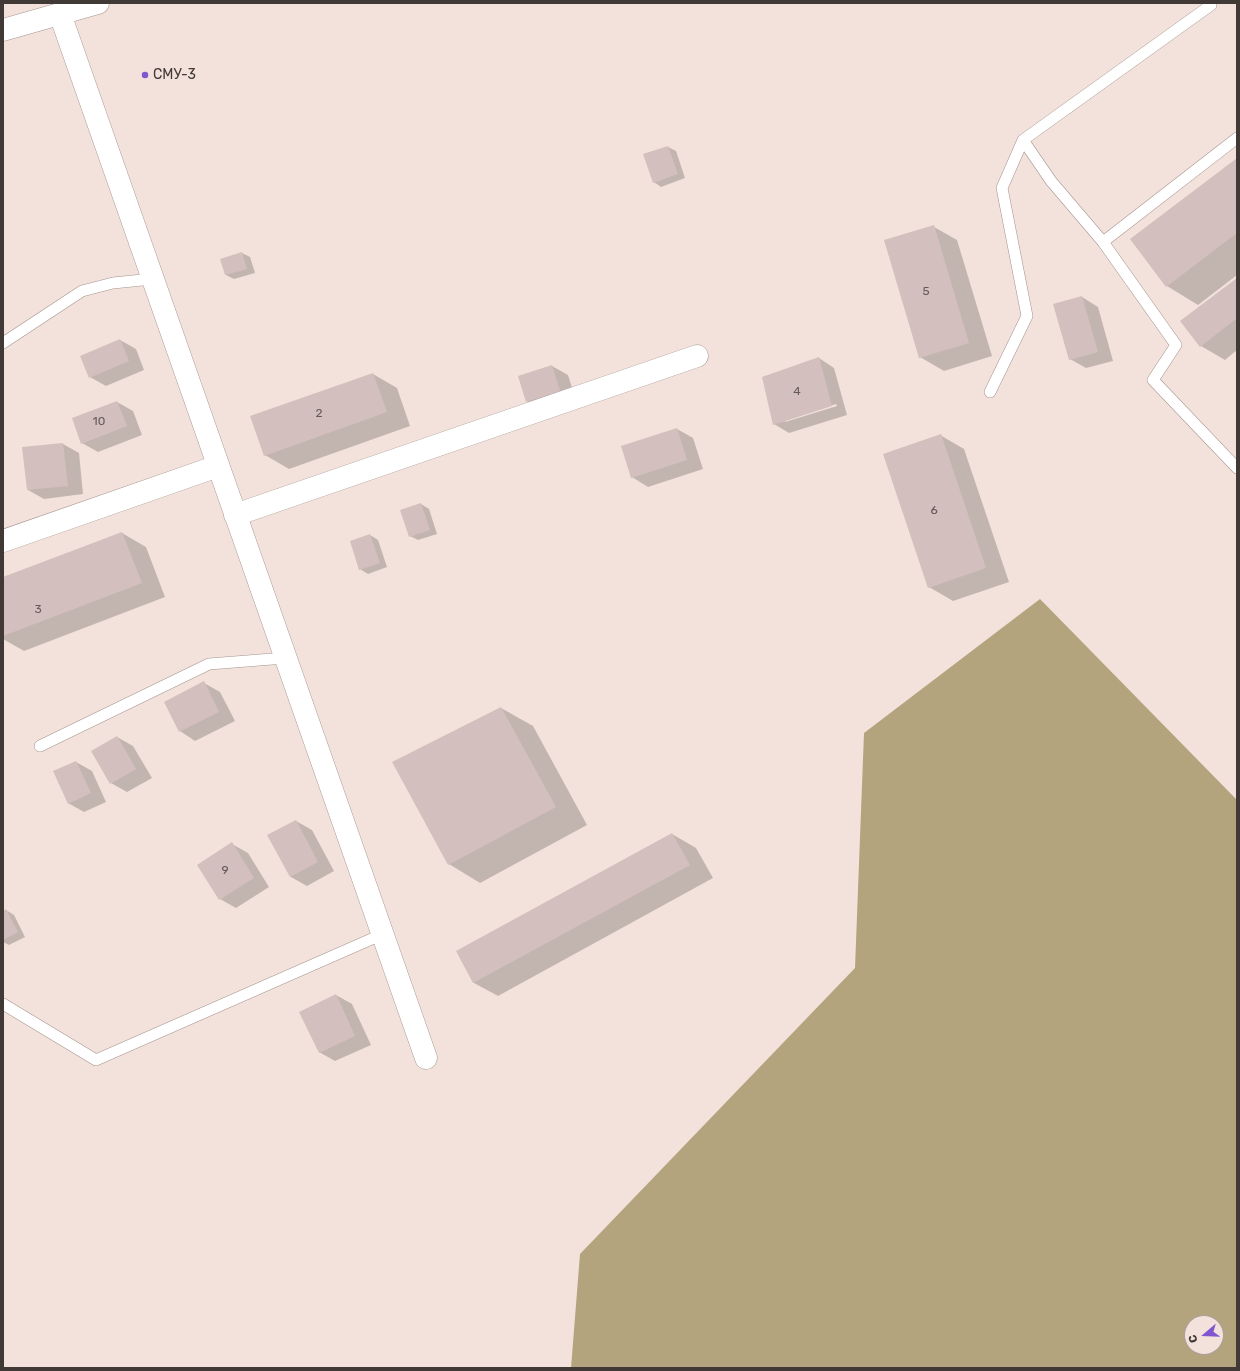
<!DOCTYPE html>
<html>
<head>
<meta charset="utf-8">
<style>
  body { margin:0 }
  #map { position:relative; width:1240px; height:1371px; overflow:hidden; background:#f3e2db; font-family:Rubik,sans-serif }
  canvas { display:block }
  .frame { position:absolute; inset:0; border:4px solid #403936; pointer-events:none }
  .north { position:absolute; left:1184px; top:1315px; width:40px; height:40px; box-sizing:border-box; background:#f3e2db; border:1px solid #ab9e99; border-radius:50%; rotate:251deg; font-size:11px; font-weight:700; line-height:16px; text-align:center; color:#403936 }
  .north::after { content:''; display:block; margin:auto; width:14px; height:18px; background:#8156cf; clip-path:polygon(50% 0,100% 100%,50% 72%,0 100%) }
</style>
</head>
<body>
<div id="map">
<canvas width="1240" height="1371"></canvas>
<div class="frame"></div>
<div class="north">С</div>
</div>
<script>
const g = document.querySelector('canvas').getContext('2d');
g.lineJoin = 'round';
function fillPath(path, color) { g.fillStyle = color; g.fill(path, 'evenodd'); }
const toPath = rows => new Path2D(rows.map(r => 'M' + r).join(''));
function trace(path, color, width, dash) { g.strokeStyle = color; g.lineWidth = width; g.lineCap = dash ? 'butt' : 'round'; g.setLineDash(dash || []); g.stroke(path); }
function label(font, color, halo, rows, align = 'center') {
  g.font = font + ' Rubik,sans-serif'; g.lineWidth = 3; g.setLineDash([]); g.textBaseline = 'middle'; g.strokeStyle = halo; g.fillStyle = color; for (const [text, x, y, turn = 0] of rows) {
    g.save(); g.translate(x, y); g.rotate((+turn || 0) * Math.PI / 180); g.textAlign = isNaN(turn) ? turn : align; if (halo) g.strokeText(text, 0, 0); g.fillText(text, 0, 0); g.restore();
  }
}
fillPath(toPath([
  [1040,599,1237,800,1237,1368,571,1368,580,1254,855,968,864,733],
  [1192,1323,1216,1323,1216,1347,1192,1347]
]), '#b4a47e');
fillPath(toPath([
  [668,147,676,151,685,178,661,187,654,182],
  [1237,159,1237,275,1198,305,1167,286,1131,240],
  [934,227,957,240,992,356,944,371,920,357],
  [242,253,250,257,255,273,234,279,226,275,221,260],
  [1237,279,1237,350,1225,360,1201,346],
  [1082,297,1098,307,1113,361,1086,368,1070,359],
  [120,340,136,349,144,370,106,386,90,377],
  [819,358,834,368,847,415,789,433,774,424],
  [836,404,837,406,785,422,785,420],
  [552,366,568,375,576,400,543,411,527,401],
  [373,374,397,388,410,426,289,469,265,455],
  [117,402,133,411,142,435,98,452,82,443],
  [677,429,693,438,703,469,648,487,632,477],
  [940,435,964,449,1009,582,953,601,929,587],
  [63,444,79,453,83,494,44,499,28,490],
  [421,504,429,509,437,534,418,540,410,536],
  [122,533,146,547,165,597,24,651,3,639,3,578],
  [370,535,378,540,387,567,368,574,360,569],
  [204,683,220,692,235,721,195,741,180,731],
  [501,708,533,726,587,825,480,883,449,864],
  [117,737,133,746,152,778,127,792,111,783],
  [76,762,92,771,106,802,84,812,68,803],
  [296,821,312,830,334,871,307,886,291,877,269,835],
  [672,834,696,848,713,878,498,996,474,983,457,952],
  [232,844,248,853,269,887,236,908,220,899],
  [6,910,14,915,25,937,9,945,3,942,3,912],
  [336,995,352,1004,371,1045,335,1061,319,1052]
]), '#0003');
fillPath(toPath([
  [668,146,678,174,653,183,643,154],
  [1237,158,1237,233,1166,287,1130,239],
  [934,225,969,343,919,358,884,240],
  [242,252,247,269,225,275,220,259],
  [1237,278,1237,318,1200,347,1180,321],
  [1082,296,1098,352,1069,360,1053,304],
  [120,339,129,361,89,378,80,356],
  [819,357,832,406,773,425,762,377],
  [552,365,560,391,526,402,518,376],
  [373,373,387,412,264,456,250,416],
  [117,401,127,426,81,444,72,418],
  [677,428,687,460,631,478,621,446],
  [941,434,986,568,928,588,883,454],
  [63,443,68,486,27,490,22,447],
  [421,503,430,530,409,537,400,510],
  [122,532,142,583,3,636,3,577],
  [370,534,380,563,359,570,350,541],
  [204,681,219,712,179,732,164,702],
  [501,707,556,807,448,865,392,762],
  [117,736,136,769,110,784,91,751],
  [76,761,91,793,68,804,53,771],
  [296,820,318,862,290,877,267,835],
  [672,833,690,865,473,983,456,951],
  [232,842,254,878,219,900,197,865],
  [6,909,18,932,3,940,3,911],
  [336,994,355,1036,319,1053,299,1012]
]), '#d2bfbe');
const lane = toPath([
  [1023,140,1051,181,1103,242,1176,345,1153,380,1237,468],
  [1103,242,1237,138],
  [3,343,82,291,113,283,152,279],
  [990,392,1027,316,1002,188,1023,140,1211,5,1211,3],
  [40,746,209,664,285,658],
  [3,1004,96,1060,383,934]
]);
const street = toPath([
  [60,14,426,1058],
  [3,30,98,3],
  [235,515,697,356],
  [3,541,218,466]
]);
trace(lane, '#a4948e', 12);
trace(street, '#a4948e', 23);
trace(lane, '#fff', 11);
trace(street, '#fff', 22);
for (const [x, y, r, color] of [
  [145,75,4,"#8156cf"]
]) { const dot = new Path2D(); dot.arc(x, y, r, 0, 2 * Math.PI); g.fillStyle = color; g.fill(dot); trace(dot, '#f3e2db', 1.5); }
label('12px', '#645a58', null, [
  ["5",926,292],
  ["4",797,392],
  ["2",319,414],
  ["10",99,422],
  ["6",934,511],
  ["3",38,610],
  ["9",225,871]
]);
label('14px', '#403936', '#f3e2db', [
  ["СМУ-3",153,75]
], 'left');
</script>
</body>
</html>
